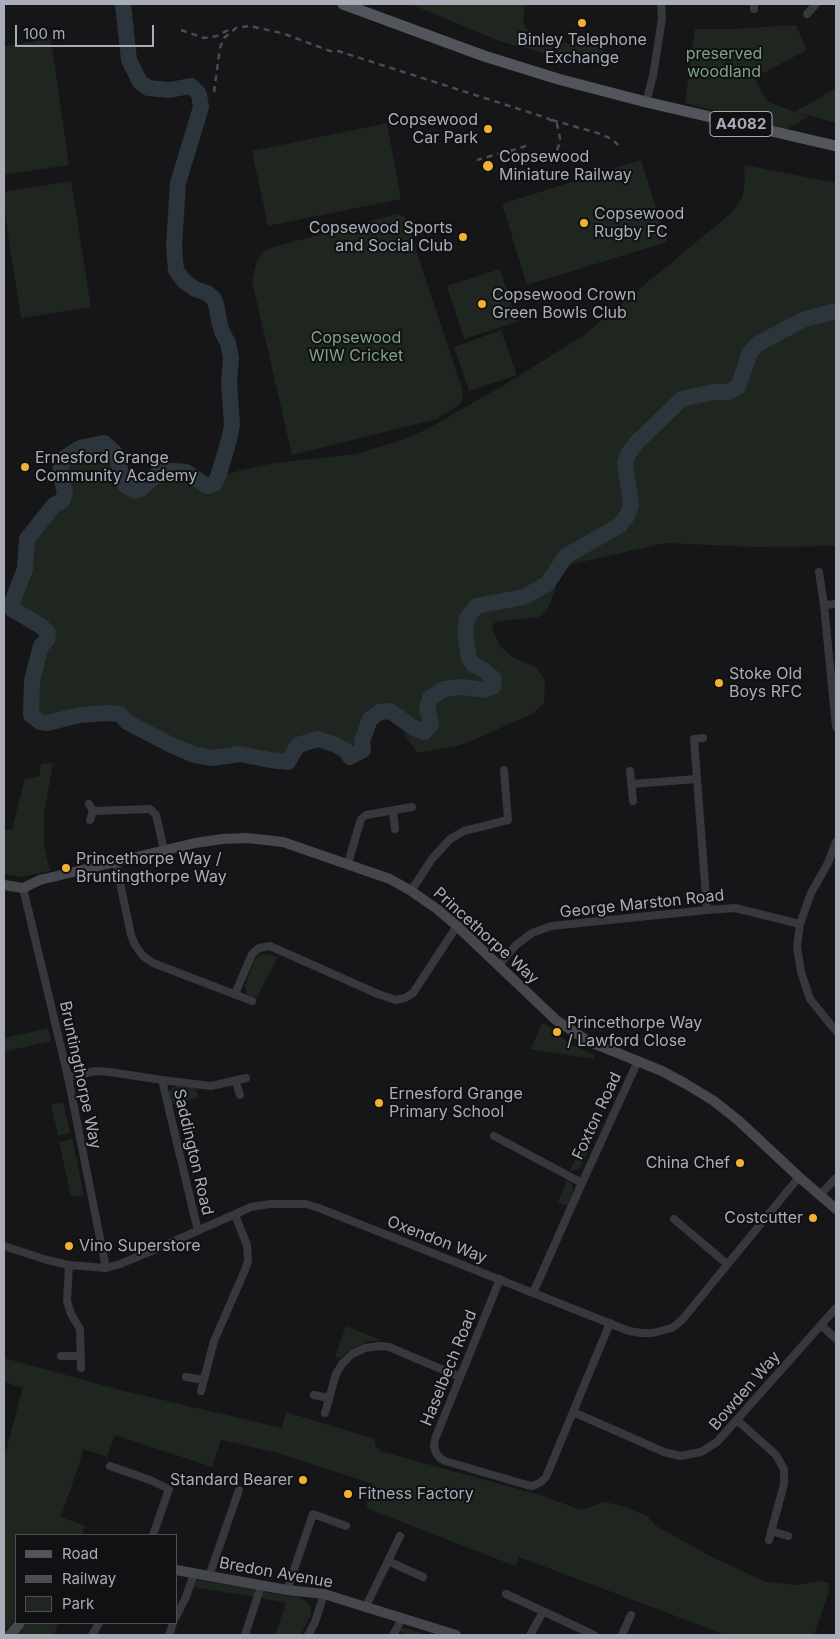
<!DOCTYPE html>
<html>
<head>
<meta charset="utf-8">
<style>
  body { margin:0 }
  #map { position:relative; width:840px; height:1639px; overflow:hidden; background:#161618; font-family:Inter,sans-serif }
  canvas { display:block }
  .frame { position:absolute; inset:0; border:5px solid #a8adb8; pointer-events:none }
  .legend { position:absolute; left:15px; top:1534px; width:162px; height:90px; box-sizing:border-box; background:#111113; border:1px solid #4d4f55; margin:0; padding:6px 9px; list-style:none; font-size:15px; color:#a8adb8 }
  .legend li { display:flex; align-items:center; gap:10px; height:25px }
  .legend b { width:25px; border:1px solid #4d4f55 }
  .scale { position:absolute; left:15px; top:25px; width:139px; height:22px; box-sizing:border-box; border:2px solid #a8adb8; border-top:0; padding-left:6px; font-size:15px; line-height:18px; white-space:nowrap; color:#a8adb8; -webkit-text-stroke:4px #111113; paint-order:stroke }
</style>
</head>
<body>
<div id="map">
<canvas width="840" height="1639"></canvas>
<div class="frame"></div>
<ul class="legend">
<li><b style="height:6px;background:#53555c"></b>Road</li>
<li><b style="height:6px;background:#4a4c52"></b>Railway</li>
<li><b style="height:14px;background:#1e261f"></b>Park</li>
</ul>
<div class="scale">100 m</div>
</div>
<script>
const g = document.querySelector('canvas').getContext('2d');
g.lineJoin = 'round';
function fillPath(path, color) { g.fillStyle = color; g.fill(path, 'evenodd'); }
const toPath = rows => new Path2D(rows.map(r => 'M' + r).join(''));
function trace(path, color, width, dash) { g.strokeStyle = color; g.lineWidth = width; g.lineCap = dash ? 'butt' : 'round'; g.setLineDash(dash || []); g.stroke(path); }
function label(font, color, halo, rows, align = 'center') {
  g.font = font + ' Inter,sans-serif'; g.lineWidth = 4; g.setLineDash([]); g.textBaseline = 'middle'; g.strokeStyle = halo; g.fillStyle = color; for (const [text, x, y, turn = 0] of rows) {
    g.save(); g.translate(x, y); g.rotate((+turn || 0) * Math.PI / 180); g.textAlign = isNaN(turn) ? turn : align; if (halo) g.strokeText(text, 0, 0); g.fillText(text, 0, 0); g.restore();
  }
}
fillPath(toPath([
  [410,4,525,4,523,21,532,40,604,47,602,60,587,64,502,42],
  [796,25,807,50,754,78,768,102,795,112,836,88,836,123,796,112,808,117,787,129,685,103,695,29,734,29],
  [51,39,69,165,4,175,4,46],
  [387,123,401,199,268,226,252,151],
  [641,160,667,242,527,285,502,204],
  [744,165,836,183,836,546,755,547,666,543,559,567,555,591,548,608,539,617,495,622,492,629,500,646,514,658,536,667,545,680,544,703,532,714,471,741,457,746,417,753,405,735,401,723,396,715,390,711,380,713,370,719,362,741,363,750,350,757,346,751,336,745,318,739,298,745,288,762,270,760,240,754,213,758,195,755,171,745,127,722,120,714,109,713,80,715,47,723,40,722,31,715,32,680,41,646,47,640,48,633,41,626,12,609,13,600,25,570,27,539,54,505,62,501,65,493,60,471,63,459,80,448,104,443,115,453,125,485,135,491,141,489,162,470,186,472,207,486,214,484,218,477,238,471,274,463,356,454,399,441,427,429,504,385,584,335,730,214,742,198,745,181],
  [71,181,91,307,21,318,4,208,4,192],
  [397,214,405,217,462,389,463,397,459,405,437,419,292,455,252,281,257,260,262,253,270,248],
  [500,269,517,322,464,339,447,286],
  [501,330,517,375,469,391,454,347],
  [53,763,44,813,44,846,50,871,20,877,4,874,4,830,12,829,25,779,39,776,41,764],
  [266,954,278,957,257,997,247,995,245,985,254,961,259,955],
  [543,1022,567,1042,595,1056,594,1059,530,1049],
  [48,1028,51,1041,4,1052,4,1038],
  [178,1085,196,1088,198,1098,170,1105,169,1091,172,1088],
  [63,1102,70,1133,58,1136,51,1105],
  [72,1139,84,1195,71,1197,59,1142],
  [580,1148,588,1151,580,1169,570,1171],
  [567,1180,572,1184,573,1193,567,1206,558,1202],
  [346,1326,380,1340,367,1342,348,1351,340,1358,335,1357],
  [4,1358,120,1390,282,1428,286,1412,375,1439,375,1444,380,1451,540,1495,581,1510,605,1502,626,1507,647,1516,656,1526,710,1556,766,1582,797,1585,819,1581,829,1583,829,1591,814,1635,726,1635,519,1557,515,1566,366,1508,373,1484,275,1452,221,1440,212,1467,115,1435,107,1457,84,1449,61,1517,85,1526,82,1535,16,1535,16,1618,4,1634,4,1458,23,1388,4,1382],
  [197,1580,254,1589,255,1593,255,1597,193,1587,194,1582],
  [264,1592,301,1598,310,1605,311,1614,301,1635,275,1635,286,1603,261,1598],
  [26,1623,58,1623,54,1635,15,1635],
  [404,1628,429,1635,407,1635,397,1631]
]), '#1e261f');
trace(toPath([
  [123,4,129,60,140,82,148,88,169,90,191,86,199,94,201,107,178,183,174,246,176,270,184,281,195,289,207,293,214,299,217,308,219,321,222,332,228,343,231,358,229,381,232,425,229,440,218,477,214,484,207,486,186,472,162,470,141,489,135,491,125,485,115,453,104,443,80,448,63,459,60,471,65,493,62,501,54,505,27,539,25,569,13,600,12,609,41,626,48,633,47,640,41,646,32,680,31,715,40,722,47,723,80,715,109,713,120,714,127,722,171,745,195,755,213,758,240,754,270,760,288,762,298,745,318,739,336,745,346,751,350,757,363,750,362,741,370,719,380,712,390,711,414,728,424,732,431,725,427,707,430,698,444,689,463,687,484,690,493,687,494,679,485,671,474,665,469,659,465,632,467,618,476,606,524,597,547,584,566,556,620,525,627,516,631,505,625,463,628,454,636,443,682,399,713,392,728,392,738,387,750,352,759,343,805,319,836,311]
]), '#2c353c', 16);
trace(toPath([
  [754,4,754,9],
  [807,14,816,4],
  [646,102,653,76,662,19,661,4],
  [819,572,824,605,836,727],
  [824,605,836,604],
  [703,738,694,739,707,910],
  [630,771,633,801],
  [632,784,696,779],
  [89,804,93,811,90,820],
  [93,811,150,809,156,815,157,819,164,850],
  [393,811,395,829],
  [836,842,828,863,811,893,800,924,797,947,801,972,810,999,836,1031],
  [116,863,131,935,135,945,143,956,153,963,252,1001],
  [348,863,361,819,366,815,412,807],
  [23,888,68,1077,106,1268],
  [411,891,432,859,450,839,464,831,508,820,504,770],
  [499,965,516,945,532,933,551,926,707,910,735,908,800,924],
  [235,994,252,954,259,948,270,946,378,994,396,1000,405,998,413,993,457,926],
  [68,1077,96,1071,110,1072,162,1080,211,1086,246,1078],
  [162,1080,198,1231],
  [236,1082,240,1095],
  [494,1136,582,1183],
  [820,1195,836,1178],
  [674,1219,727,1264],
  [4,1246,47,1260,69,1265,106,1268,120,1264,161,1247,251,1207,270,1204,306,1204,319,1208,629,1331,641,1333,653,1333,672,1328,682,1320,799,1177],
  [69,1265,67,1301,71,1314,80,1329,81,1368],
  [500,1279,435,1439,434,1446,436,1453,440,1458,445,1461,527,1485,533,1486,541,1482,546,1477,551,1465,610,1323],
  [533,1293,582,1183,638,1061],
  [821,1325,836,1339],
  [61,1356,80,1356],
  [186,1377,204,1380],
  [201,1391,214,1341,245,1270,248,1261,247,1245,235,1215],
  [314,1395,328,1398],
  [573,1412,664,1452,681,1456,701,1452,717,1442,836,1308],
  [325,1413,336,1374,342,1364,352,1354,365,1348,380,1346,389,1347,460,1377],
  [737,1420,776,1455,784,1469,784,1484,769,1540],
  [110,1466,150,1480,169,1489,153,1535],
  [771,1531,788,1536],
  [388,1561,400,1536],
  [209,1576,239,1490],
  [287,1590,313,1514,346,1526],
  [506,1594,594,1635],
  [365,1608,388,1561,423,1577],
  [176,1617,186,1597,194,1573],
  [92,1635,99,1623],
  [169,1635,173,1623],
  [245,1635,261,1586],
  [308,1635,315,1622,324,1594],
  [393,1635,402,1619],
  [530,1635,543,1612],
  [622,1635,631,1615]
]), '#37383d', 8);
trace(toPath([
  [4,885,23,888,40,880,195,843,222,839,247,838,283,842,390,879,411,891,437,909,457,926,556,1020,588,1041,662,1071,686,1084,714,1101,739,1121,799,1177,836,1209],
  [176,1570,287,1590,324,1594,456,1635],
  [10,1635,20,1623]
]), '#45474d', 10);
trace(toPath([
  [343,4,484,56,558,79,646,102,836,146]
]), '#53555c', 11);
trace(toPath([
  [181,30,204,38,217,36,228,30],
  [214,92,220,48,224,38,236,28,249,26,282,33,330,51,338,51,547,118,557,124,560,138,559,145,555,155,548,159,540,161,522,154,505,152,477,160],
  [552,120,601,134,613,140,618,145],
  [510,151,529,145]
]), '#4a4c52', 2.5, [6, 5]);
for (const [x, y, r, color] of [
  [582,23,5,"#f2b134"],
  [488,129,5,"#f2b134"],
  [488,166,6,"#f2b134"],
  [584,223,5,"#f2b134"],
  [463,237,5,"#f2b134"],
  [482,304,5,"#f2b134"],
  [25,467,5,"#f2b134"],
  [719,683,5,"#f2b134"],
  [66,868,5,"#f2b134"],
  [557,1032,5,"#f2b134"],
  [379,1103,5,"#f2b134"],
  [740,1163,5,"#f2b134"],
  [813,1218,5,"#f2b134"],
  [69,1246,5,"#f2b134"],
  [303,1480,5,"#f2b134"],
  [348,1494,5,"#f2b134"]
]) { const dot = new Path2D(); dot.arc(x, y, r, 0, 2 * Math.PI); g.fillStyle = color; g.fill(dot); trace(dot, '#111113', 2); }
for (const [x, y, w] of [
  [741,124,62]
]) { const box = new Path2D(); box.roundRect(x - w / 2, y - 12.5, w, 25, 4); g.fillStyle = '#111113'; g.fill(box); trace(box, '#a8adb8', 1); }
label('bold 15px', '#a8adb8', null, [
  ["A4082",741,124]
]);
label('16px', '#a8adb8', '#111113', [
  ["Binley Telephone",582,40,"center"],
  ["Exchange",582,58,"center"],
  ["Copsewood",478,120,"right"],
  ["Car Park",478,138,"right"],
  ["Copsewood",499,157],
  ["Miniature Railway",499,175],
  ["Copsewood",594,214],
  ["Rugby FC",594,232],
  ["Copsewood Sports",453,228,"right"],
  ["and Social Club",453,246,"right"],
  ["Copsewood Crown",492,295],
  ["Green Bowls Club",492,313],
  ["Ernesford Grange",35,458],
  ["Community Academy",35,476],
  ["Stoke Old",729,674],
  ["Boys RFC",729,692],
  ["Princethorpe Way /",76,859],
  ["Bruntingthorpe Way",76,877],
  ["Princethorpe Way",567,1023],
  ["/ Lawford Close",567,1041],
  ["Ernesford Grange",389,1094],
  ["Primary School",389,1112],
  ["China Chef",730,1163,"right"],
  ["Costcutter",803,1218,"right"],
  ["Vino Superstore",79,1246],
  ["Standard Bearer",293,1480,"right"],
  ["Fitness Factory",358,1494]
], 'left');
label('16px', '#7fa381', '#111113', [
  ["preserved",724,54],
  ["woodland",724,72],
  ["Copsewood",356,338],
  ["WIW Cricket",356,356]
]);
label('16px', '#a8adb8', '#111113', [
  ["George Marston Road",642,904,-6],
  ["Princethorpe Way",486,936,42],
  ["Bruntingthorpe Way",80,1075,78],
  ["Foxton Road",597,1116,-65],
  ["Saddington Road",193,1152,77],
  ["Oxendon Way",437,1240,21],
  ["Haselbech Road",449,1368,-68],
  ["Bowden Way",745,1391,-49],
  ["Bredon Avenue",276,1573,10]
]);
</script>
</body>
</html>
